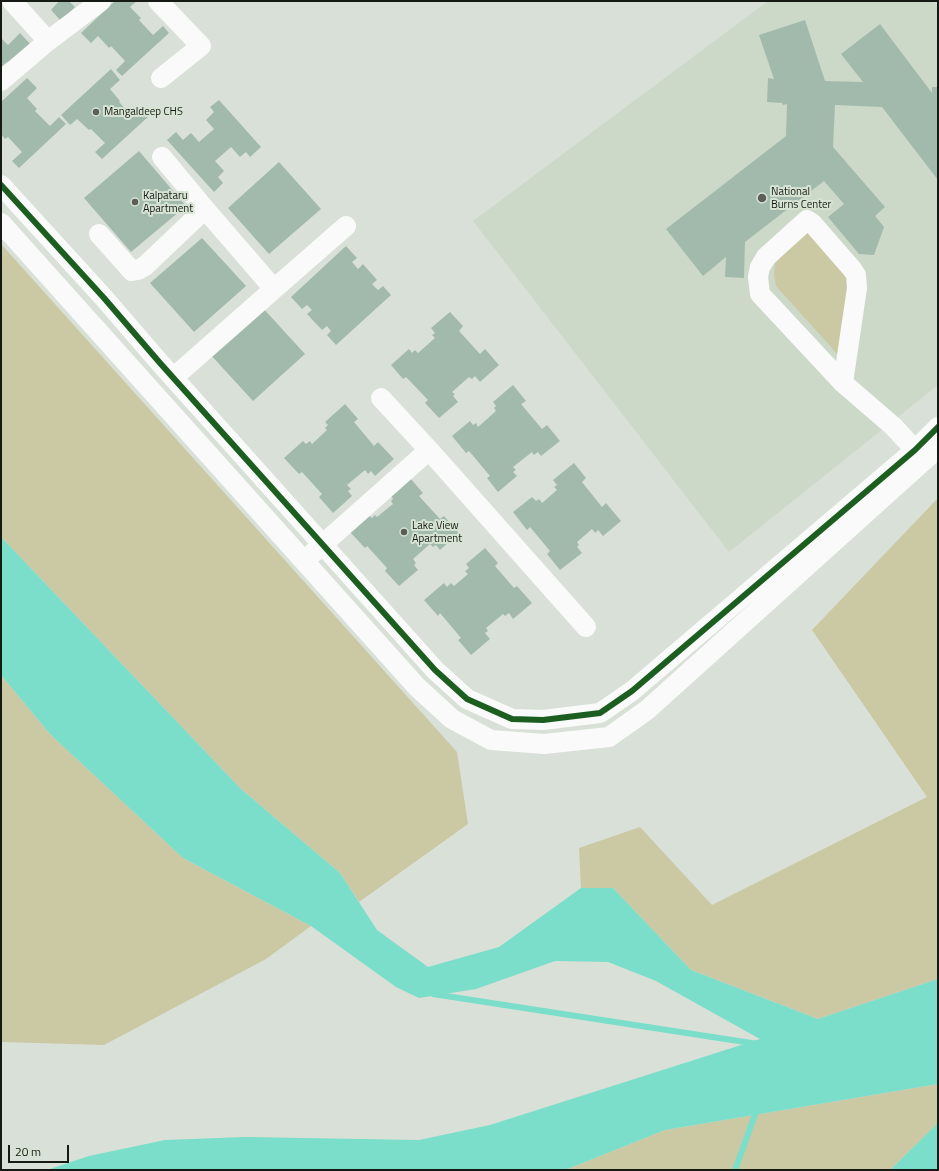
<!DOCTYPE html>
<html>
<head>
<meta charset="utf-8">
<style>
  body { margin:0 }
  #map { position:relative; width:939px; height:1171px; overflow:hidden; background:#d9e0d7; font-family:"Titillium Web",sans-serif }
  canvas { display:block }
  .frame { position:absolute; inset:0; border:2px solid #161a15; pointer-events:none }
  .scale { position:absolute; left:8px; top:1145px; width:61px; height:18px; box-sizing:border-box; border:2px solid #161a15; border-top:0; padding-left:5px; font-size:12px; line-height:14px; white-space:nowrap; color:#161a15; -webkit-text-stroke:3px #d7e4d3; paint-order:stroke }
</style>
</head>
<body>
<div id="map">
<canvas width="939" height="1171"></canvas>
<div class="frame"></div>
<div class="scale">20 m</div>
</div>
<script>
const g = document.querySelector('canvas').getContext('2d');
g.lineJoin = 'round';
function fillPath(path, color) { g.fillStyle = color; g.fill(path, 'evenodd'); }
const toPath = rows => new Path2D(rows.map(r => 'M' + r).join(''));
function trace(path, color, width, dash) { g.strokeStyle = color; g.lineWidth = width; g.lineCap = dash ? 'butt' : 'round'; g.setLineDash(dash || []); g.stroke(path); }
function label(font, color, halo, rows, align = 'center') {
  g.font = font + ' "Titillium Web",sans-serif'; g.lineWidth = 4; g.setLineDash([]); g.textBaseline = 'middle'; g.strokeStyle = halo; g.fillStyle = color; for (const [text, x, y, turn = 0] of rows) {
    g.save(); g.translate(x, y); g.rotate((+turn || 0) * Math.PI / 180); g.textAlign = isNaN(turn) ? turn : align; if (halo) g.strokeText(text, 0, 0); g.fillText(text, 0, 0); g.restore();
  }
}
fillPath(toPath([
  [768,1,933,1,938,6,938,385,729,552,473,221]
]), '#ccd9c9');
fillPath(toPath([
  [806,227,849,274,840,357,776,286,774,273,775,264],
  [1,244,457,752,468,824,359,902,340,873,241,789,1,537],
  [938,498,938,979,818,1019,691,970,613,888,581,888,579,848,640,827,712,905,927,797,812,630],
  [1,675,50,734,183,858,311,926,266,959,104,1045,1,1042],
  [938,1084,938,1119,935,1126,890,1170,565,1170,665,1130]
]), '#cbc8a4');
fillPath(toPath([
  [1,537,241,789,340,873,377,930,428,967,499,947,581,888,613,888,691,970,818,1019,938,979,938,1084,665,1130,565,1170,47,1170,89,1156,165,1140,245,1137,419,1140,490,1125,760,1039,656,981,608,962,555,961,476,989,419,998,396,987,311,926,183,858,50,734,1,675],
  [938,1119,938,1170,890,1170,935,1126]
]), '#7adeca');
trace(toPath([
  [433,994,758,1044],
  [735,1170,757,1109]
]), '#7adeca', 6);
fillPath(toPath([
  [59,1,69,1,75,7,61,21,51,10],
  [115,1,137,1,130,7,141,18,139,20,153,35,163,26,169,33,122,76,116,70,125,61,111,46,109,48,98,36,91,43,81,33],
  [805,20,825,81,863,82,841,54,880,24,932,93,932,87,938,87,938,180,882,107,835,105,833,147,885,207,875,216,884,227,874,255,859,254,828,217,844,204,824,181,745,242,744,278,725,277,726,257,703,276,666,229,786,136,787,104,783,105,782,103,767,102,768,78,774,79,759,35],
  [20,33,33,47,11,67,7,62,1,67,1,38,8,45],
  [111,69,120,80,110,89,120,101,119,102,133,117,142,109,149,116,102,159,95,152,105,143,91,129,89,130,77,119,70,125,61,115],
  [27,78,37,88,27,98,37,109,35,111,50,126,59,117,66,124,19,168,12,161,22,152,8,137,5,139,1,134,1,102],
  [219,100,261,147,250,157,246,152,240,157,231,147,215,161,224,171,218,177,223,183,214,192,167,140,176,132,183,140,191,133,199,142,214,129,206,120,214,112,210,107],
  [139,151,186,206,131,252,84,198],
  [279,162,321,209,269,254,228,208],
  [202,238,246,286,194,332,150,283],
  [346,246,357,258,352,262,358,269,363,264,377,280,372,284,378,290,383,286,391,295,336,345,327,335,331,331,327,326,322,330,307,314,312,310,307,305,302,309,291,297],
  [261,306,305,354,253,401,209,353],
  [450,312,463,326,459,331,480,354,485,349,499,365,480,382,475,376,472,379,469,377,452,392,455,394,453,396,458,402,439,418,425,403,428,400,406,377,403,379,391,365,409,349,412,353,415,350,418,353,435,338,432,335,435,333,431,328],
  [513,385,526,401,521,404,542,429,547,425,560,441,541,456,538,452,534,455,532,452,513,467,516,470,513,472,517,476,498,492,487,478,490,476,469,451,466,453,452,436,470,421,473,425,476,423,478,427,496,411,494,408,496,406,493,402],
  [345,404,358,419,354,422,374,446,378,442,394,459,375,476,371,471,368,474,365,470,347,485,351,489,348,491,352,496,333,513,319,497,322,494,302,472,299,474,284,458,303,441,306,444,310,441,312,444,327,430,325,428,328,425,325,422],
  [574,463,586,478,582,482,602,507,606,503,621,521,603,536,598,530,595,533,592,529,577,542,579,545,577,547,582,553,560,570,547,554,550,551,530,527,527,530,513,512,532,497,536,501,539,499,542,503,557,490,554,487,557,485,553,480],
  [410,478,423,493,419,496,440,519,444,516,459,533,440,550,436,545,433,547,430,544,413,559,416,563,414,565,418,570,399,586,385,571,387,568,367,546,365,548,350,532,368,515,372,518,375,515,377,517,393,504,391,501,393,499,390,495],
  [485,548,498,563,495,566,514,588,517,586,532,603,513,619,509,613,505,616,503,614,486,628,488,631,485,633,490,639,471,655,458,640,461,638,440,613,438,616,424,600,444,583,447,587,451,583,454,586,468,574,465,571,469,568,466,564]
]), '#a2baac');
trace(toPath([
  [12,1,48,41],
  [158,1,201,46,161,78],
  [1,81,48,41,101,1],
  [162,157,205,209],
  [1,185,104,298,160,363,435,670,467,699,512,719,543,720,600,713,632,691,915,450,938,427],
  [1,223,417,687,452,719,491,740,544,744,609,737,647,710,938,448],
  [99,234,132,271,138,270,145,266,205,209,274,289,173,378],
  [274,289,346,226],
  [843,383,857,288,856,275,852,269,812,223,807,220,766,257,760,267,758,277,760,294,843,383,894,427,915,450],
  [381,398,429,450],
  [313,553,429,450,586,627]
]), '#f9faf9', 20);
trace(toPath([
  [1,185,104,298,160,363,435,670,467,699,512,719,543,720,600,713,632,691,915,450,938,427]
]), '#1b5e20', 6);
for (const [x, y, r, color] of [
  [96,112,4,"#5a5f59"],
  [762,198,5,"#5a5f59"],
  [135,202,4,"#5a5f59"],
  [404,532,4,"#5a5f59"]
]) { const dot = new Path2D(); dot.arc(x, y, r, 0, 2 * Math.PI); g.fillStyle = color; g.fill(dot); trace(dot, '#d7e4d3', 1.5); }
label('11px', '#161a15', '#d7e4d3', [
  ["Mangaldeep CHS",104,112],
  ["National",771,192],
  ["Burns Center",771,205],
  ["Kalpataru",143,196],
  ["Apartment",143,209],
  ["Lake View",412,526],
  ["Apartment",412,539]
], 'left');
</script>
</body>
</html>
